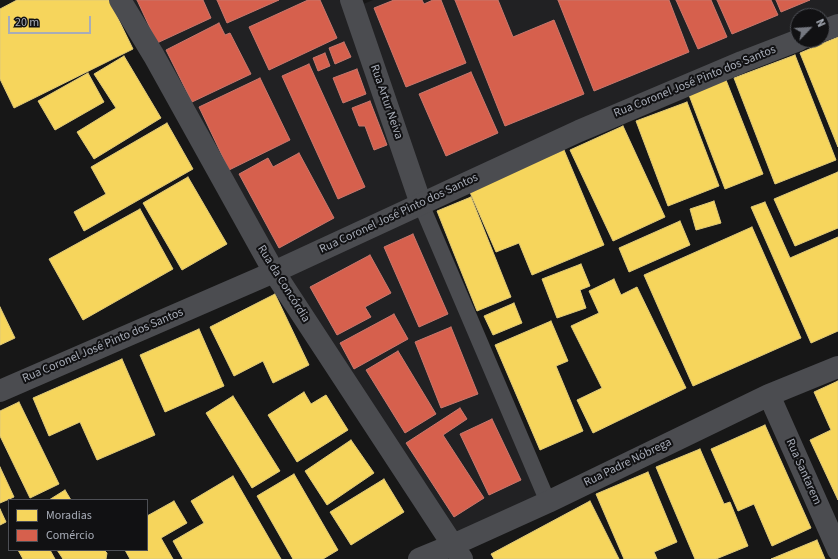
<!DOCTYPE html>
<html>
<head>
<meta charset="utf-8">
<style>
  body { margin:0 }
  #map { position:relative; width:838px; height:559px; overflow:hidden; background:#171717; font-family:"Source Sans 3",sans-serif }
  canvas { display:block }
  .legend { position:absolute; left:8px; top:499px; width:140px; height:52px; box-sizing:border-box; background:#111113; border:1px solid #4d4f55; margin:0; padding:5px 7px; list-style:none; font-size:12px; color:#a8adb8 }
  .legend li { display:flex; align-items:center; gap:8px; height:20px }
  .legend b { width:20px; border:1px solid #4d4f55 }
  .north { position:absolute; left:790px; top:8px; width:40px; height:40px; box-sizing:border-box; background:#111113; border:1px solid #4d4f55; border-radius:50%; rotate:65deg; font-size:11px; font-weight:700; line-height:16px; text-align:center; color:#a8adb8 }
  .north::after { content:''; display:block; margin:auto; width:14px; height:18px; background:#757880; clip-path:polygon(50% 0,100% 100%,50% 72%,0 100%) }
  .scale { position:absolute; left:8px; top:16px; width:83px; height:18px; box-sizing:border-box; border:2px solid #a8adb8; border-top:0; padding-left:5px; font-size:12px; line-height:14px; white-space:nowrap; color:#a8adb8; -webkit-text-stroke:3px #111113; paint-order:stroke }
</style>
</head>
<body>
<div id="map">
<canvas width="838" height="559"></canvas>
<ul class="legend">
<li><b style="height:11px;background:#f6d55c"></b>Moradias</li>
<li><b style="height:11px;background:#d6604d"></b>Comércio</li>
</ul>
<div class="north">N</div>
<div class="scale">20 m</div>
</div>
<script>
const g = document.querySelector('canvas').getContext('2d');
g.lineJoin = 'round';
function fillPath(path, color) { g.fillStyle = color; g.fill(path, 'evenodd'); }
const toPath = rows => new Path2D(rows.map(r => 'M' + r).join(''));
function trace(path, color, width, dash) { g.strokeStyle = color; g.lineWidth = width; g.lineCap = dash ? 'butt' : 'round'; g.setLineDash(dash || []); g.stroke(path); }
function label(font, color, halo, rows, align = 'center') {
  g.font = font + ' "Source Sans 3",sans-serif'; g.lineWidth = 4; g.setLineDash([]); g.textBaseline = 'middle'; g.strokeStyle = halo; g.fillStyle = color; for (const [text, x, y, turn = 0] of rows) {
    g.save(); g.translate(x, y); g.rotate((+turn || 0) * Math.PI / 180); g.textAlign = isNaN(turn) ? turn : align; if (halo) g.strokeText(text, 0, 0); g.fillText(text, 0, 0); g.restore();
  }
}
fillPath(toPath([
  [129,0,345,0,414,199,277,262],
  [373,0,838,0,838,19,822,26,822,16,798,16,798,36,425,190,361,5],
  [420,212,540,494,457,535,286,275]
]), '#212123');
const homes = toPath([
  [17,0,109,0,133,49,14,108,0,79,0,9,17,0],
  [838,37,838,147,800,53,838,37],
  [795,55,836,160,775,184,734,78,795,55],
  [124,56,161,118,94,159,77,132,116,108,94,74,124,56],
  [88,73,104,102,55,130,38,101,88,73],
  [726,80,763,174,725,189,689,95,726,80],
  [687,102,719,186,668,206,636,121,687,102],
  [167,123,193,169,84,231,74,212,106,194,91,167,167,123],
  [623,126,665,217,613,241,570,150,623,126],
  [564,150,604,245,532,275,519,243,496,252,469,190,564,150],
  [838,172,838,228,795,246,774,199,838,172],
  [188,177,227,244,182,270,143,203,188,177],
  [471,197,511,297,477,311,437,211,471,197],
  [714,201,721,223,696,230,690,209,714,201],
  [765,202,790,258,838,237,838,331,811,343,751,207,765,202],
  [140,209,173,269,83,320,49,259,140,209],
  [680,221,690,245,629,272,619,248,680,221],
  [752,227,801,338,693,386,644,275,752,227],
  [581,264,590,286,580,290,586,308,557,318,542,279,581,264],
  [614,279,621,295,637,287,686,388,593,433,577,400,602,388,571,326,599,313,589,291,614,279],
  [275,294,309,365,273,383,263,361,234,376,210,327,275,294],
  [514,303,522,323,493,335,484,316,514,303],
  [0,307,15,338,0,345,0,307],
  [551,321,568,361,556,366,583,431,540,450,495,345,551,321],
  [199,329,224,386,165,412,140,355,199,329],
  [122,359,155,435,97,460,80,422,49,436,33,398,122,359],
  [838,381,838,500,810,440,831,430,814,392,838,381],
  [304,392,311,404,326,395,348,430,297,462,268,415,304,392],
  [233,396,280,471,252,488,206,413,233,396],
  [19,402,59,484,30,498,0,436,0,411,19,402],
  [765,425,811,528,772,546,754,504,738,511,711,449,765,425],
  [351,440,374,473,327,505,305,471,351,440],
  [700,449,724,504,730,502,748,546,716,559,695,559,656,467,700,449],
  [0,467,14,497,0,503,0,467],
  [648,472,677,542,654,552,657,559,624,559,596,494,648,472],
  [294,474,338,550,323,559,293,559,257,496,294,474],
  [233,476,281,559,183,559,173,541,204,523,191,501,233,476],
  [384,479,404,512,351,545,330,512,384,479],
  [65,490,71,500,49,500,65,490],
  [174,501,187,523,161,538,173,559,130,559,125,550,147,550,147,516,174,501],
  [590,501,619,559,494,559,491,554,590,501],
  [0,509,6,522,0,525,0,509],
  [817,540,825,559,771,559,817,540],
  [18,550,50,550,55,559,23,559,18,550],
  [57,550,104,550,107,553,106,559,63,559,57,550]
]);
fillPath(homes, '#f6d55c');
trace(homes, '#dfc978', 1);
const shops = toPath([
  [137,0,203,0,211,18,157,43,137,0],
  [217,0,279,0,227,23,217,0],
  [308,0,320,0,337,38,269,70,249,27,308,0],
  [394,0,422,0,424,4,433,0,441,0,466,63,406,87,374,8,394,0],
  [455,0,498,0,513,37,554,20,584,94,505,126,455,0],
  [558,0,669,0,689,52,594,91,558,0],
  [676,0,711,0,727,37,698,49,676,0],
  [717,0,771,0,778,15,732,34,717,0],
  [776,0,810,0,781,12,776,0],
  [219,23,225,35,230,33,251,74,192,102,166,50,219,23],
  [344,42,351,57,335,64,329,48,344,42],
  [325,53,330,66,318,71,313,58,325,53],
  [309,64,365,187,338,199,282,76,309,64],
  [357,69,366,94,343,103,333,78,357,69],
  [471,72,498,133,446,156,419,94,471,72],
  [260,78,290,140,229,170,199,107,260,78],
  [370,101,387,145,374,150,365,126,359,126,352,108,370,101],
  [299,153,334,218,279,248,239,174,268,158,273,167,299,153],
  [413,234,448,314,419,327,384,247,413,234],
  [370,255,391,293,365,307,371,317,337,335,310,287,370,255],
  [394,314,408,339,354,369,340,343,394,314],
  [451,327,478,394,441,408,415,342,451,327],
  [398,351,436,414,405,433,366,370,398,351],
  [460,408,467,419,443,435,484,498,454,517,406,443,460,408],
  [492,419,521,480,489,495,460,434,492,419]
]);
fillPath(shops, '#d6604d');
trace(shops, '#c8776d', 1);
trace(toPath([
  [421,204,548,502]
]), '#4b4c50', 16);
trace(toPath([
  [120,0,154,56,274,272,462,559],
  [351,0,421,204],
  [769,395,838,550],
  [419,559,453,545,548,502,769,395,838,367]
]), '#4b4c50', 22);
trace(toPath([
  [822,31,838,25],
  [0,391,274,272,579,131,742,62,799,40]
]), '#4b4c50', 22);
label('12px', '#a8adb8', '#111113', [
  ["Rua Coronel José Pinto dos Santos",695,82,-22],
  ["Rua Artur Neiva",386,102,71],
  ["Rua Coronel José Pinto dos Santos",399,214,-25],
  ["Rua da Concórdia",283,284,58],
  ["Rua Coronel José Pinto dos Santos",103,346,-23],
  ["Rua Padre Nóbrega",628,463,-26],
  ["Rua Santarem",803,472,66]
]);
</script>
</body>
</html>
